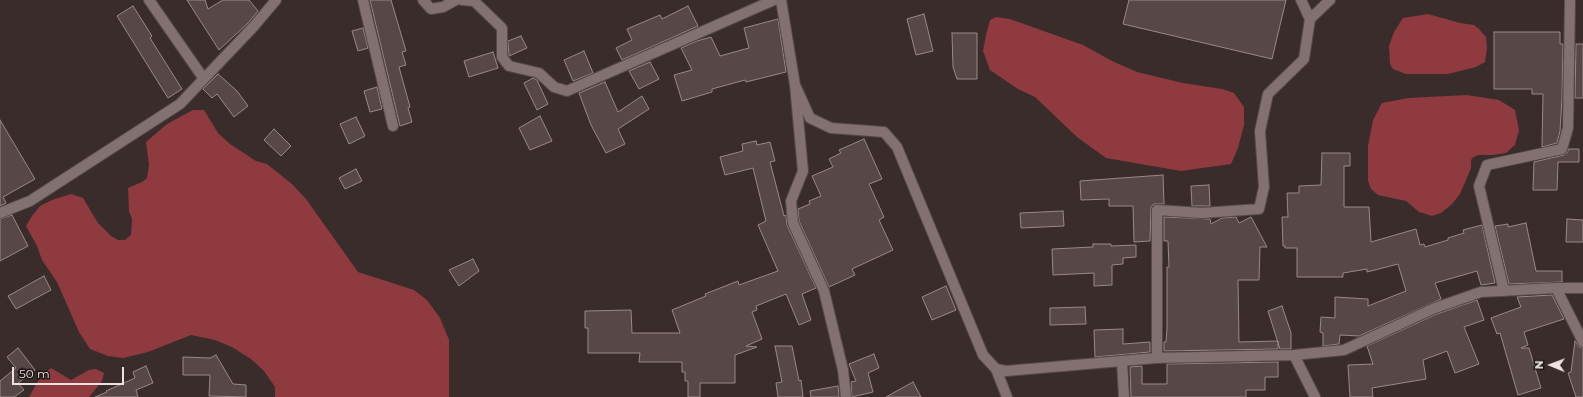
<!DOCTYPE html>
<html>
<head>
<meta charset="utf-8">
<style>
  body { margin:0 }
  #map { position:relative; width:1583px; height:397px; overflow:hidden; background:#3b2c2c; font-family:Montserrat,sans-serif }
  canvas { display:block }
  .north { position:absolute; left:1531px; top:345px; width:40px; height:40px; -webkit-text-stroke:3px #1d1616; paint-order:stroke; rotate:271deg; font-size:11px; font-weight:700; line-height:16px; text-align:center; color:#ede2e2 }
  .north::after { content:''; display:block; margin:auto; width:14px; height:18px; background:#ede2e2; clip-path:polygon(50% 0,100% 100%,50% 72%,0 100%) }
  .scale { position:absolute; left:12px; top:367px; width:112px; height:18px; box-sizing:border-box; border:2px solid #ede2e2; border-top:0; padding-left:5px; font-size:12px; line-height:14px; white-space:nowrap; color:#ede2e2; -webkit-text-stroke:3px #1d1616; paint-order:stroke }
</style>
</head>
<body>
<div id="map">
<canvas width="1583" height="397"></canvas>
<div class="north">N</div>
<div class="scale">50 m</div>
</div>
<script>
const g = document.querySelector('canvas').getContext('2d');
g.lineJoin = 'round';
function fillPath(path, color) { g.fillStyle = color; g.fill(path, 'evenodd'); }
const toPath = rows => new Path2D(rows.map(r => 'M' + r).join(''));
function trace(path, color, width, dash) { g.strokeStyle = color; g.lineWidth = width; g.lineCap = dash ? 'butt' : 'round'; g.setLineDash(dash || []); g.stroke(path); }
fillPath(toPath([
  [1428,14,1460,23,1474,25,1479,29,1486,37,1487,48,1485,62,1476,67,1448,74,1406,74,1393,69,1390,64,1389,46,1394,32,1403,18],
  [996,17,1010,19,1083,45,1112,61,1137,72,1183,83,1222,89,1234,93,1244,107,1244,125,1238,148,1231,164,1181,171,1106,158,1077,137,1035,97,1018,89,990,70,983,51,986,35,990,20],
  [1467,95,1499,100,1515,110,1519,130,1515,145,1506,153,1493,155,1478,155,1472,158,1471,161,1471,168,1460,194,1452,204,1441,213,1432,216,1419,212,1406,201,1378,195,1371,189,1368,181,1368,146,1373,120,1382,103,1408,98],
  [193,110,204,110,218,133,230,144,256,161,267,164,292,184,306,199,358,272,414,290,427,300,440,318,449,340,449,397,275,397,275,387,264,371,251,359,232,347,215,340,191,335,148,352,123,358,108,356,90,349,79,332,57,282,42,260,37,246,26,226,32,216,40,206,52,200,71,194,83,198,98,223,111,236,118,240,125,240,131,235,132,219,129,211,128,188,142,182,147,178,149,165,146,142,167,124],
  [51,368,71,380,89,370,96,369,104,373,102,381,89,397,29,397,38,381,45,373]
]), '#8e3a3f');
const building = toPath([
  [187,0,205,0,208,9,223,0,249,0,258,11,248,23,219,50,187,0],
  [370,0,391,0,406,51,402,52,406,65,399,67,410,107,408,108,412,122,400,126,370,0],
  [1129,0,1286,0,1272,59,1123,24,1129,0],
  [133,6,152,36,150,38,182,89,168,98,117,16,133,6],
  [688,6,698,26,622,60,616,48,632,40,627,29,660,15,662,19,688,6],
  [924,14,933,51,916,55,907,19,924,14],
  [778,19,786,72,746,82,745,80,712,89,712,92,682,101,674,75,692,70,681,48,697,41,711,37,720,56,749,48,744,28,778,19],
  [363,28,368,48,358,51,352,31,363,28],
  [1494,32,1560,32,1560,44,1563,44,1562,98,1560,131,1557,143,1542,147,1543,94,1532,94,1532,89,1494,89,1494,32],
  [952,33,977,33,977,79,957,79,953,67,952,33],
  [521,36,527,48,509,56,508,41,521,36],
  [1576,44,1583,44,1583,98,1575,98,1576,44],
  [584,51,593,73,573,81,564,60,584,51],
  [493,52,498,68,469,77,464,61,493,52],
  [650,62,659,79,639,89,629,71,650,62],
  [218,74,237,91,248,106,234,117,217,94,212,98,203,89,218,74],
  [533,78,537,80,548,104,537,110,524,83,533,78],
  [605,82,618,112,642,96,649,109,618,129,625,144,606,153,591,125,579,93,605,82],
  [377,87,382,109,370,112,364,91,377,87],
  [540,116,552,141,530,150,519,128,540,116],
  [356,117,365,136,349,144,340,124,356,117],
  [0,120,35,179,3,197,6,203,0,206,0,120],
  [274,129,291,146,281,156,264,140,274,129],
  [864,139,882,179,869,184,884,217,879,220,893,250,852,269,855,275,829,287,799,221,798,209,810,204,809,201,821,196,812,176,833,167,829,159,841,153,839,150,864,139],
  [756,141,757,145,770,142,775,161,770,162,784,216,786,215,787,225,816,288,802,294,811,320,799,325,786,294,756,306,757,310,752,312,762,339,746,346,757,347,735,355,735,383,700,383,700,397,688,397,688,381,685,381,685,372,682,372,682,362,639,362,640,353,588,353,588,328,585,328,585,311,631,310,632,333,680,333,672,310,706,296,705,294,738,281,739,285,778,271,758,225,766,221,753,168,725,175,720,157,743,151,742,144,756,141],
  [1569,149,1579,149,1579,162,1558,162,1557,190,1533,190,1534,162,1564,155,1567,153,1569,149],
  [1322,153,1350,153,1350,166,1344,166,1344,207,1369,207,1371,242,1416,229,1420,245,1424,244,1425,247,1448,240,1448,238,1464,233,1463,230,1482,225,1495,283,1481,285,1477,271,1435,283,1441,299,1359,336,1340,335,1339,344,1323,346,1323,333,1320,332,1321,317,1335,318,1335,297,1368,299,1368,306,1406,291,1398,264,1367,272,1367,269,1343,273,1343,277,1297,277,1297,248,1285,248,1285,246,1283,246,1282,217,1288,217,1287,193,1299,193,1299,186,1321,185,1322,153],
  [356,169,362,181,345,189,339,178,356,169],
  [1163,175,1164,204,1154,204,1151,207,1150,241,1134,242,1133,206,1109,206,1109,199,1081,200,1080,181,1163,175],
  [1209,185,1210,206,1192,206,1191,186,1209,185],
  [1063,211,1064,226,1021,228,1020,213,1063,211],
  [12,215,28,246,0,261,0,219,12,215],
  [1164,217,1210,219,1211,224,1222,218,1236,217,1239,223,1251,217,1267,247,1260,247,1259,280,1238,280,1239,342,1278,341,1278,349,1164,351,1164,342,1166,342,1167,328,1167,267,1169,267,1168,241,1164,241,1164,217],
  [1567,219,1583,220,1583,242,1566,242,1567,219],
  [1526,223,1536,271,1562,271,1562,282,1509,284,1495,226,1508,224,1508,227,1526,223],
  [1093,244,1111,244,1111,246,1136,245,1136,257,1123,258,1123,264,1112,265,1112,285,1094,286,1094,273,1053,275,1052,249,1093,247,1093,244],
  [473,259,479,271,459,286,449,270,473,259],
  [44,276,51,290,16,309,8,296,44,276],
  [946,286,956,310,932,320,922,297,946,286],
  [1552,295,1564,319,1524,332,1528,345,1521,348,1529,348,1541,388,1518,395,1500,333,1497,334,1491,318,1521,307,1517,297,1552,295],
  [1477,300,1484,320,1464,327,1479,364,1455,373,1447,351,1423,360,1426,379,1372,388,1373,397,1350,397,1348,365,1373,364,1367,346,1437,314,1477,300],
  [1282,306,1291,333,1291,349,1280,349,1268,311,1282,306],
  [1085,307,1086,324,1050,325,1050,308,1085,307],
  [1123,329,1123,344,1150,342,1150,352,1095,357,1094,330,1123,329],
  [1575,341,1579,347,1583,348,1583,397,1576,397,1568,373,1571,372,1575,341],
  [775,346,792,346,799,381,801,380,803,397,778,397,776,383,782,382,775,346],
  [18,348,35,370,18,383,24,390,14,397,0,397,0,381,16,368,7,357,18,348],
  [874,354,879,368,868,373,873,392,852,397,851,382,856,381,849,364,874,354],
  [216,355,233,384,246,385,246,397,209,396,210,375,183,375,183,357,210,358,216,355],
  [1278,362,1278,377,1265,377,1265,390,1246,390,1246,397,1131,397,1130,367,1142,366,1142,384,1167,384,1167,364,1278,362],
  [146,366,153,383,136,390,138,397,95,397,107,392,106,391,135,378,133,372,146,366],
  [913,382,921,397,886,397,913,382],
  [838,386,839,397,811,397,810,391,838,386]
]);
fillPath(building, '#584747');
trace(building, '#9b8888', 1);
const street = toPath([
  [149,0,204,79],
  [363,0,393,126],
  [423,0,431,9,443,7,456,0],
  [462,0,474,1,502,28,502,57,509,66,539,73,554,87,567,91,774,0],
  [781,0,795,85,803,171,791,201,793,223,824,291,843,370,846,397],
  [1301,0,1310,19],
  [795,85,810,118,831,128,884,132,897,147,983,355,996,369,1006,371,1156,358,1294,355,1344,350,1435,308,1481,292,1556,288,1583,288],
  [0,213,30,201,180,104,255,25,276,0],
  [1556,288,1583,342],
  [1504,291,1479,186,1487,165,1562,149,1568,128,1570,0],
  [1294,355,1315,397],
  [1157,358,1157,210,1202,213,1259,209,1264,187,1260,131,1268,94,1304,59,1310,19,1330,0],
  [1122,361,1124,397],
  [996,369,1007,397]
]);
trace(street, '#564a4a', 12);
trace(street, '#837171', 10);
</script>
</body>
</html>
